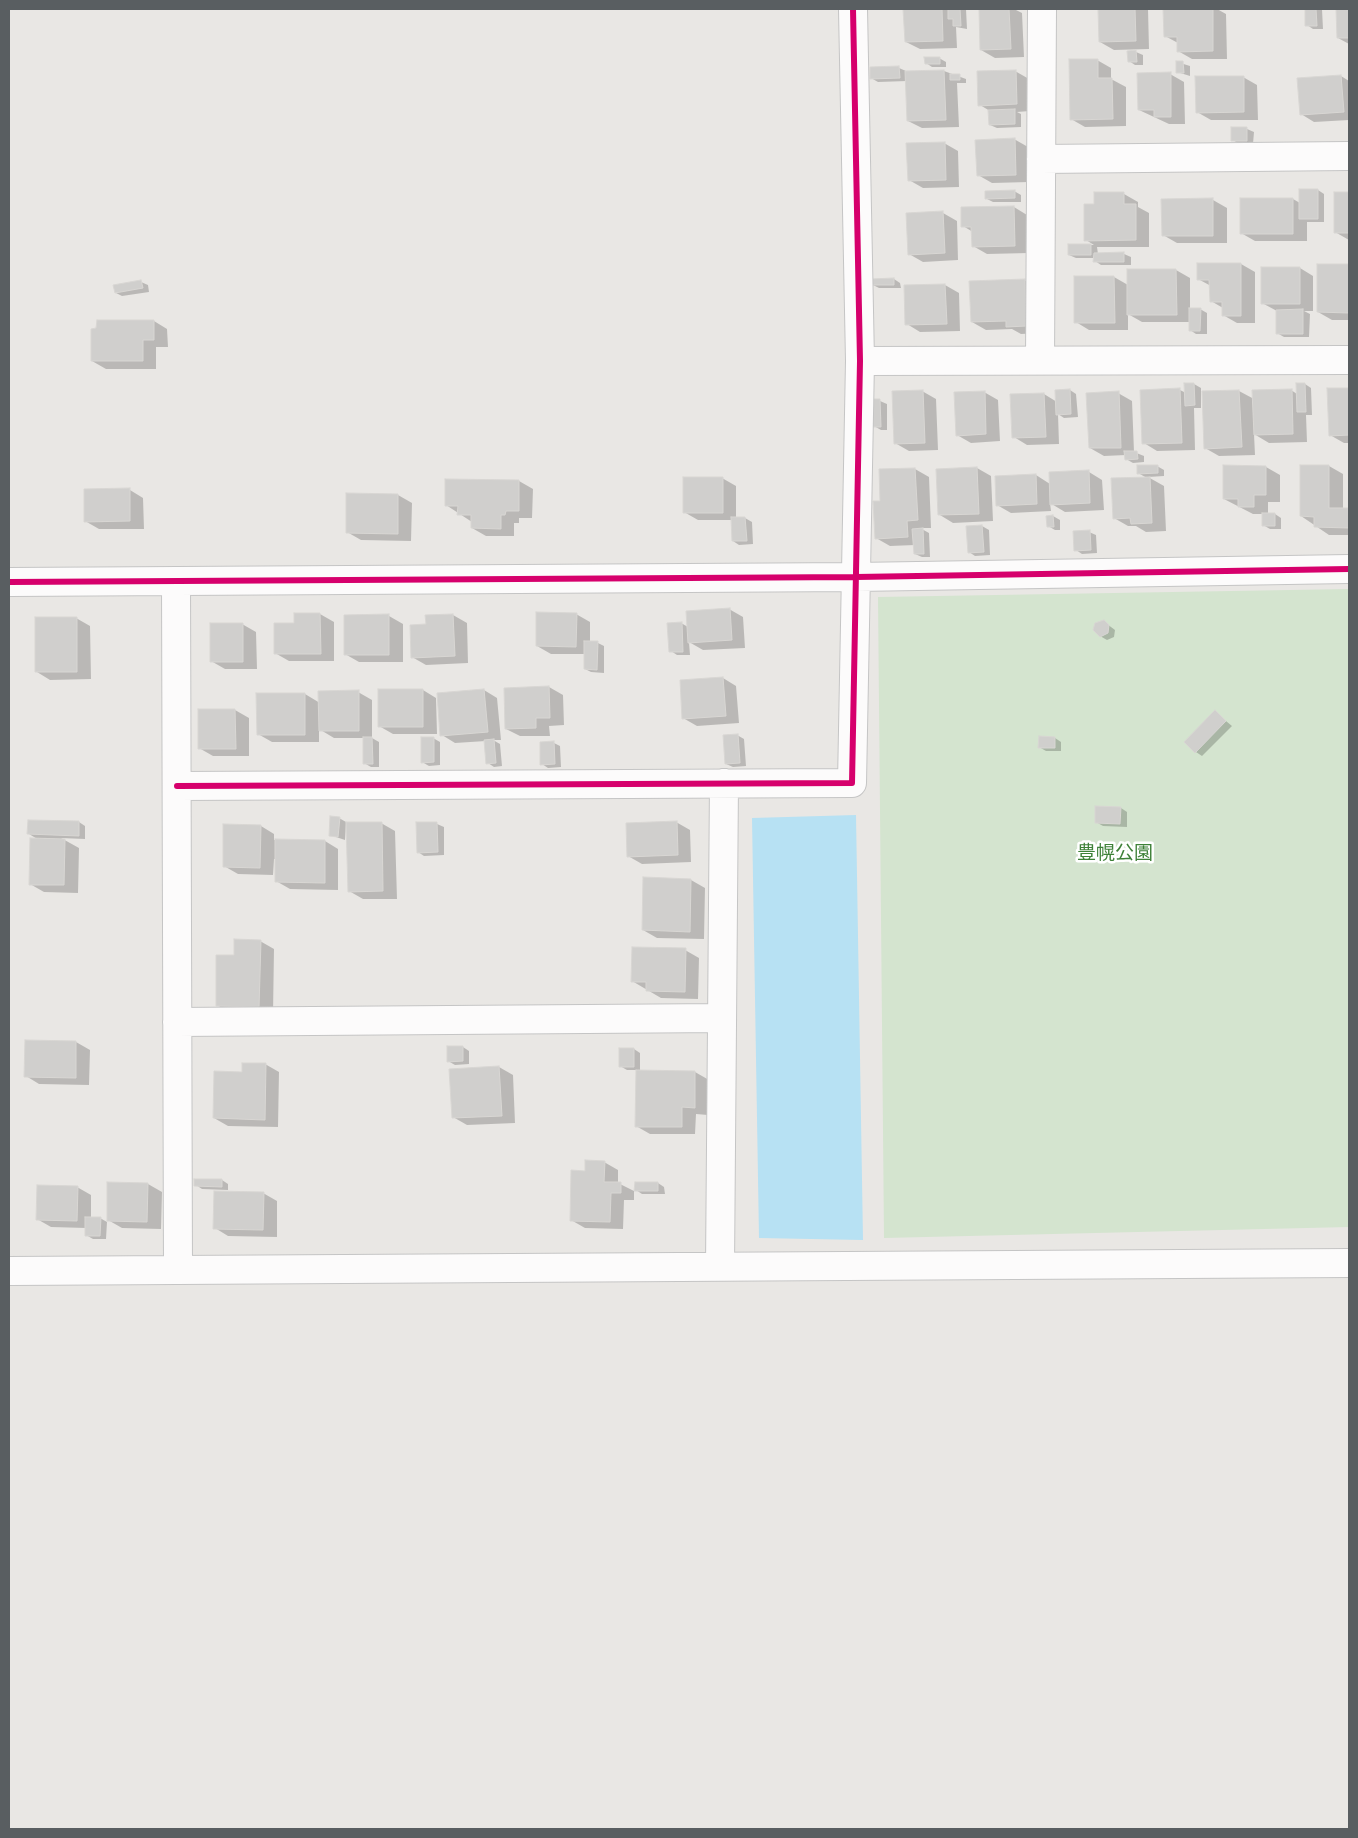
<!DOCTYPE html>
<html>
<head>
<meta charset="utf-8">
<style>
  body { margin:0 }
  #map { position:relative; width:1358px; height:1838px; overflow:hidden; background:#e9e7e4; font-family:Karla,sans-serif }
  canvas { display:block }
  .frame { position:absolute; inset:0; border:10px solid #595e61; pointer-events:none }
</style>
</head>
<body>
<div id="map">
<canvas width="1358" height="1838"></canvas>
<div class="frame"></div>
</div>
<script>
const g = document.querySelector('canvas').getContext('2d');
g.lineJoin = 'round';
function fillPath(path, color) { g.fillStyle = color; g.fill(path, 'evenodd'); }
const toPath = rows => new Path2D(rows.map(r => 'M' + r).join(''));
function trace(path, color, width, dash) { g.strokeStyle = color; g.lineWidth = width; g.lineCap = dash ? 'butt' : 'round'; g.setLineDash(dash || []); g.stroke(path); }
function label(font, color, halo, rows, align = 'center') {
  g.font = font + ' Karla,"Noto Sans JP",sans-serif'; g.lineWidth = 5; g.setLineDash([]); g.textBaseline = 'middle'; g.strokeStyle = halo; g.fillStyle = color; for (const [text, x, y, turn = 0] of rows) {
    g.save(); g.translate(x, y); g.rotate((+turn || 0) * Math.PI / 180); g.textAlign = isNaN(turn) ? turn : align; if (halo) g.strokeText(text, 0, 0); g.fillText(text, 0, 0); g.restore();
  }
}
fillPath(toPath([
  [1349,589,1349,1227,884,1238,878,597]
]), '#d4e4cf');
fillPath(toPath([
  [856,815,863,1240,759,1238,752,818]
]), '#b7e1f3');
fillPath(toPath([
  [905,9,966,9,967,29,956,27,957,48,920,49,906,42],
  [980,9,1014,9,1022,13,1024,57,995,58,981,50],
  [1100,9,1148,9,1149,49,1114,50,1100,42],
  [1165,9,1217,9,1226,14,1227,59,1192,59,1178,51,1178,43,1165,36],
  [1306,9,1322,9,1323,29,1313,29,1307,25],
  [1337,9,1349,9,1349,44,1338,38],
  [1136,52,1143,55,1143,65,1135,65,1129,61],
  [939,58,946,62,946,67,932,67,926,63],
  [1097,60,1111,68,1111,79,1126,87,1126,126,1085,127,1071,119],
  [1177,62,1190,66,1190,76,1177,72],
  [899,68,906,71,944,71,966,79,966,83,957,83,959,127,922,128,908,121,907,81,878,82,871,78,871,69],
  [1015,71,1029,79,1030,111,1017,112,1021,114,1021,127,997,128,990,125,990,111,980,105],
  [1170,74,1184,82,1185,124,1169,124,1139,110],
  [1341,76,1349,81,1349,120,1314,122,1301,114,1298,79],
  [1243,77,1257,85,1258,120,1211,120,1197,112],
  [1247,129,1254,132,1253,144,1239,144,1233,140],
  [1014,139,1028,147,1029,182,992,183,978,175],
  [944,143,958,151,959,187,923,188,909,180],
  [1318,190,1324,194,1324,222,1307,222,1307,241,1255,241,1241,233,1241,199,1293,199,1300,203],
  [1014,191,1021,195,1021,202,993,202,987,199],
  [1095,193,1124,194,1138,202,1138,207,1149,213,1149,247,1097,247,1098,254,1124,254,1131,257,1131,265,1101,265,1095,261,1095,258,1076,258,1069,255,1069,245,1094,245,1086,240,1095,205],
  [1335,193,1349,193,1349,240,1335,232],
  [1213,200,1227,208,1227,243,1177,243,1163,235],
  [1014,207,1027,215,1029,253,987,254,973,246,973,232,963,226],
  [943,213,957,221,958,260,923,262,909,254,907,214],
  [1241,264,1255,272,1255,323,1237,323,1223,315,1223,308,1211,301,1211,286,1198,279],
  [1319,265,1349,265,1349,320,1332,320,1318,312],
  [1300,268,1313,276,1313,311,1304,311,1310,314,1309,337,1284,337,1277,333,1277,311,1262,303],
  [1176,270,1190,278,1190,310,1200,309,1207,313,1207,334,1196,334,1190,330,1190,322,1142,322,1128,314,1128,330,1089,330,1076,322,1114,277,1128,285],
  [894,279,900,283,901,288,879,288,873,285],
  [1024,280,1038,288,1040,333,1021,334,1012,329,986,330,972,322],
  [141,282,148,285,149,292,122,296,116,293],
  [945,285,959,293,960,331,920,332,907,324],
  [154,321,167,329,168,347,156,347,156,369,106,369,92,361,98,329],
  [1194,384,1201,388,1201,408,1194,408,1195,450,1157,451,1144,443,1180,390,1186,393,1185,385],
  [1305,384,1311,388,1312,415,1306,415,1307,442,1269,443,1254,434,1255,455,1219,456,1205,448,1204,392,1239,391,1254,399,1291,390,1297,394],
  [1349,389,1349,443,1344,443,1330,435,1328,390],
  [1070,390,1076,394,1078,417,1064,418,1058,414,1059,444,1027,445,1014,437,1044,394,1057,402],
  [922,391,936,399,938,450,909,451,895,443],
  [984,392,998,400,1000,441,971,443,957,435],
  [1118,393,1132,401,1134,452,1144,456,1144,462,1133,463,1126,459,1126,455,1104,456,1090,448],
  [880,401,887,404,887,430,881,430,874,426],
  [1157,466,1164,470,1164,476,1148,477,1164,486,1166,531,1146,532,1136,526,1128,526,1114,518,1147,478,1138,473],
  [1301,466,1329,466,1343,474,1343,510,1349,510,1349,535,1329,535,1301,516],
  [1266,467,1280,475,1280,502,1268,502,1268,514,1275,514,1281,518,1281,529,1270,529,1263,525,1263,514,1253,514,1224,499],
  [977,468,991,476,993,521,953,523,940,515],
  [915,469,929,477,931,528,920,528,929,533,930,557,922,557,915,554,915,545,890,546,876,538,881,502],
  [1089,472,1102,480,1104,510,1065,512,1050,503,1051,511,1011,513,997,505,1036,475,1050,484],
  [722,478,736,486,736,519,745,518,752,522,753,544,739,545,733,541,732,520,698,520,684,512],
  [519,481,533,489,532,518,519,518,519,523,514,523,514,536,486,536,472,528,472,522,446,505],
  [130,490,143,498,144,529,99,529,85,521],
  [398,495,412,503,411,541,361,540,347,532],
  [1053,516,1060,520,1060,530,1055,530,1048,526],
  [982,526,989,530,990,555,975,556,969,552],
  [1089,532,1096,535,1097,553,1082,554,1076,550],
  [729,609,743,617,745,648,703,650,689,642,690,655,677,655,671,651,681,623,688,627],
  [320,614,334,622,334,661,289,661,275,653,295,624,295,615],
  [576,614,590,622,590,642,598,643,604,646,604,673,591,672,585,669,585,654,551,654,537,646],
  [453,615,467,623,468,663,426,665,412,657,427,626,426,616],
  [389,616,403,624,403,662,359,662,345,654],
  [76,618,90,626,91,679,50,680,37,672],
  [1103,621,1115,630,1114,637,1107,640,1100,636],
  [242,624,256,632,257,669,225,669,211,661],
  [723,678,736,686,739,723,697,726,683,718],
  [549,687,563,695,564,725,549,726,550,736,520,736,506,729],
  [423,690,436,698,437,734,393,734,379,726],
  [484,690,497,698,501,740,493,740,500,744,502,766,494,767,488,763,486,741,455,743,442,735],
  [358,692,372,700,372,738,379,742,379,767,371,767,364,763,364,738,334,738,319,729,319,742,272,742,258,734,305,694,320,703],
  [235,710,249,718,249,756,213,756,199,748],
  [1215,712,1232,726,1202,756,1196,752],
  [737,735,744,739,746,766,733,767,726,764],
  [433,738,440,742,440,765,429,766,422,762],
  [1055,738,1061,742,1061,751,1046,751,1039,747],
  [554,743,560,746,561,767,548,768,542,764],
  [1121,808,1127,812,1127,827,1103,826,1096,822],
  [339,818,346,822,345,840,330,835],
  [79,822,85,826,85,839,61,838,79,848,78,893,44,892,30,884,39,840,29,834],
  [676,822,690,830,691,862,642,864,628,856],
  [381,823,395,831,397,899,363,899,349,891],
  [437,824,444,827,444,855,424,856,418,852],
  [261,826,274,834,274,840,325,841,338,849,338,890,290,889,276,881,276,859,274,859,273,875,238,874,224,866],
  [644,879,691,880,705,888,704,939,657,938,643,930],
  [260,941,274,949,273,1014,231,1013,217,1005,235,956],
  [685,950,699,958,698,999,661,998,632,981],
  [26,1041,76,1042,90,1050,89,1085,39,1084,26,1076],
  [463,1047,469,1051,469,1064,455,1065,448,1061],
  [634,1049,640,1053,640,1072,695,1072,709,1080,708,1115,696,1114,695,1134,650,1134,636,1126,637,1070,627,1070,620,1066],
  [265,1064,279,1072,278,1127,228,1126,214,1118,243,1073],
  [499,1067,513,1075,515,1123,467,1125,453,1117],
  [604,1162,618,1170,618,1183,634,1191,634,1200,624,1200,623,1229,585,1228,571,1220,586,1172],
  [222,1180,228,1184,228,1190,202,1189,196,1185],
  [658,1183,664,1187,665,1194,642,1194,636,1190],
  [148,1184,162,1192,161,1229,122,1228,108,1220],
  [77,1187,91,1195,91,1219,100,1218,107,1222,106,1239,93,1239,86,1235,86,1228,51,1227,37,1219],
  [263,1193,277,1201,277,1237,228,1236,215,1228]
]), '#0003');
const building = toPath([
  [903,9,942,9,943,41,905,42,903,9],
  [948,9,960,9,961,26,953,26,953,19,948,19,948,9],
  [979,9,1009,9,1011,49,980,50,979,9],
  [1098,9,1135,9,1136,41,1099,42,1098,9],
  [1163,9,1213,9,1213,51,1177,52,1177,37,1164,37,1163,9],
  [1305,9,1316,9,1317,26,1305,26,1305,9],
  [1336,9,1349,9,1349,38,1337,38,1336,9],
  [1136,50,1137,62,1128,62,1127,51,1136,50],
  [924,57,940,57,940,64,925,64,924,57],
  [1069,59,1098,59,1098,78,1112,78,1113,119,1070,120,1069,59],
  [1176,61,1183,61,1184,73,1176,73,1176,61],
  [899,66,900,78,870,79,870,67,899,66],
  [944,70,946,120,907,121,905,71,944,70],
  [1016,70,1017,104,978,106,977,71,1016,70],
  [1171,72,1171,117,1154,117,1154,110,1138,110,1137,73,1171,72],
  [950,74,960,74,960,80,950,80,950,74],
  [1341,75,1344,112,1300,115,1297,78,1341,75],
  [1195,76,1244,76,1244,112,1196,113,1195,76],
  [1015,109,1015,124,989,125,988,110,1015,109],
  [1231,127,1247,127,1247,141,1231,141,1231,127],
  [1015,138,1016,175,977,176,975,140,1015,138],
  [945,142,946,180,908,181,906,143,945,142],
  [1299,189,1318,189,1318,219,1299,219,1299,189],
  [1015,190,1015,198,985,199,985,191,1015,190],
  [1094,192,1124,192,1124,204,1136,204,1136,240,1084,241,1084,204,1094,204,1094,192],
  [1334,192,1349,192,1349,233,1334,233,1334,192],
  [1213,198,1213,236,1162,236,1161,199,1213,198],
  [1240,198,1293,198,1293,234,1240,234,1240,198],
  [1014,206,1015,246,972,247,971,227,961,227,961,207,1014,206],
  [943,211,945,253,908,255,906,213,943,211],
  [1068,244,1091,244,1091,255,1068,255,1068,244],
  [1124,252,1124,262,1093,262,1094,253,1124,252],
  [1197,263,1241,263,1241,316,1222,316,1222,302,1210,302,1209,280,1197,280,1197,263],
  [1317,264,1349,264,1349,313,1317,312,1317,264],
  [1261,267,1300,267,1300,304,1261,304,1261,267],
  [1127,269,1176,269,1177,315,1127,315,1127,269],
  [1074,276,1114,276,1115,323,1074,323,1074,276],
  [894,278,894,285,871,285,871,279,894,278],
  [1025,279,1026,326,1006,327,1006,321,971,322,969,281,1025,279],
  [141,280,143,288,115,293,113,285,141,280],
  [945,284,947,324,905,325,904,285,945,284],
  [1189,308,1201,308,1200,331,1189,331,1189,308],
  [1303,309,1303,334,1276,334,1276,310,1303,309],
  [97,320,154,320,154,340,143,340,143,361,91,361,91,329,96,328,97,320],
  [1184,383,1194,383,1195,405,1185,406,1184,383],
  [1296,383,1305,383,1306,412,1297,412,1296,383],
  [1180,388,1182,443,1142,444,1140,390,1180,388],
  [1327,388,1349,388,1349,435,1329,436,1327,388],
  [1070,389,1071,414,1056,415,1055,390,1070,389],
  [1292,389,1293,434,1254,435,1252,390,1292,389],
  [923,390,925,443,894,444,892,391,923,390],
  [1239,390,1242,447,1204,449,1202,391,1239,390],
  [985,391,986,434,956,436,954,392,985,391],
  [1119,391,1121,448,1089,448,1086,393,1119,391],
  [1044,393,1046,437,1012,438,1010,394,1044,393],
  [872,399,880,399,881,427,873,427,872,399],
  [1124,451,1137,451,1138,459,1125,460,1124,451],
  [1137,465,1158,465,1158,473,1137,474,1137,465],
  [1223,465,1266,466,1266,495,1254,495,1254,507,1238,507,1238,499,1223,499,1223,465],
  [1300,465,1329,465,1329,508,1348,508,1349,528,1314,527,1314,517,1300,516,1300,465],
  [977,467,979,514,938,515,936,469,977,467],
  [915,468,918,520,907,521,908,537,875,539,873,501,880,501,879,469,915,468],
  [1089,470,1090,503,1050,505,1049,472,1089,470],
  [1036,474,1037,504,996,506,995,476,1036,474],
  [683,477,723,477,723,513,683,513,683,477],
  [1150,477,1152,523,1131,524,1130,518,1113,519,1111,478,1150,477],
  [445,479,519,480,519,511,506,511,505,515,501,515,501,529,471,528,471,515,457,515,458,506,445,506,445,479],
  [130,488,130,521,84,522,84,489,130,488],
  [346,493,398,494,398,534,346,533,346,493],
  [1262,513,1275,513,1275,526,1262,526,1262,513],
  [1053,515,1054,527,1047,527,1046,516,1053,515],
  [731,517,745,517,747,541,732,541,731,517],
  [982,525,984,552,968,553,966,526,982,525],
  [923,528,924,554,914,554,912,529,923,528],
  [1090,530,1091,550,1074,551,1073,531,1090,530],
  [730,608,732,640,688,643,686,611,730,608],
  [536,612,577,613,576,647,536,646,536,612],
  [294,613,320,613,321,654,274,654,274,623,294,623,294,613],
  [389,614,389,655,344,655,344,615,389,614],
  [453,614,455,656,411,658,410,625,426,624,425,615,453,614],
  [35,617,77,617,77,672,35,672,35,617],
  [1104,620,1109,625,1108,633,1100,637,1093,630,1095,623,1104,620],
  [682,622,683,652,669,652,667,623,682,622],
  [210,623,243,623,243,662,210,662,210,623],
  [584,641,598,641,597,670,584,669,584,641],
  [723,677,726,716,682,719,680,680,723,677],
  [549,686,550,718,536,718,536,728,505,729,504,688,549,686],
  [378,689,423,689,423,727,378,727,378,689],
  [484,689,488,732,440,736,437,693,484,689],
  [359,690,359,731,319,731,318,691,359,690],
  [256,693,305,693,305,735,257,735,256,693],
  [198,709,235,709,236,749,198,749,198,709],
  [1215,710,1226,721,1195,753,1184,742,1215,710],
  [738,734,740,763,725,764,723,735,738,734],
  [1039,736,1055,737,1055,748,1038,748,1039,736],
  [363,737,372,737,373,764,363,764,363,737],
  [421,737,434,737,434,762,421,763,421,737],
  [494,739,496,763,486,764,484,740,494,739],
  [554,741,555,764,540,765,540,742,554,741],
  [1095,806,1121,807,1120,824,1095,823,1095,806],
  [330,816,340,817,338,837,329,836,330,816],
  [28,820,79,821,79,836,27,834,28,820],
  [677,821,678,855,627,857,626,823,677,821],
  [346,822,382,822,383,891,348,892,346,822],
  [416,822,437,822,438,852,417,853,416,822],
  [223,824,261,825,260,868,223,867,223,824],
  [30,838,65,839,64,885,29,885,30,838],
  [275,839,325,840,325,883,275,882,275,839],
  [643,877,691,879,690,932,642,930,643,877],
  [234,939,261,940,259,1007,216,1006,216,955,234,955,234,939],
  [632,947,686,948,685,992,646,991,646,982,631,982,632,947],
  [25,1040,76,1041,76,1078,24,1077,25,1040],
  [447,1046,463,1046,463,1061,447,1062,447,1046],
  [619,1048,634,1048,634,1067,619,1067,619,1048],
  [242,1063,266,1063,265,1120,213,1118,214,1071,242,1072,242,1063],
  [499,1066,502,1116,452,1118,449,1069,499,1066],
  [636,1070,695,1071,695,1108,682,1107,682,1127,635,1127,636,1070],
  [585,1160,605,1161,604,1182,621,1182,621,1193,611,1193,610,1222,570,1221,571,1170,585,1171,585,1160],
  [194,1179,222,1179,222,1187,194,1186,194,1179],
  [107,1182,148,1183,147,1222,107,1221,107,1182],
  [635,1182,658,1182,658,1191,634,1191,635,1182],
  [37,1185,78,1186,77,1221,36,1220,37,1185],
  [214,1191,264,1192,263,1230,213,1229,214,1191],
  [85,1217,101,1217,100,1236,85,1236,85,1217]
]);
fillPath(building, '#d0cfcd');
trace(building, '#d8d6d3', 1);
const minor = toPath([
  [1041,159,1349,156],
  [1040,360,1042,9],
  [860,361,1349,360],
  [176,581,178,1269],
  [9,582,856,577,1349,569],
  [177,786,852,783,860,361,853,9],
  [177,1022,722,1018],
  [720,1266,724,783],
  [9,1271,1349,1263]
]);
trace(minor, '#c5c5c5', 30);
trace(minor, '#fcfbfb', 28);
trace(toPath([
  [9,582,856,577,1349,569],
  [177,786,852,783,860,361,853,9]
]), '#d6006c', 6);
label('19px', '#3e8138', '#fff', [
  ["豊幌公園",1115,854]
]);
</script>
</body>
</html>
